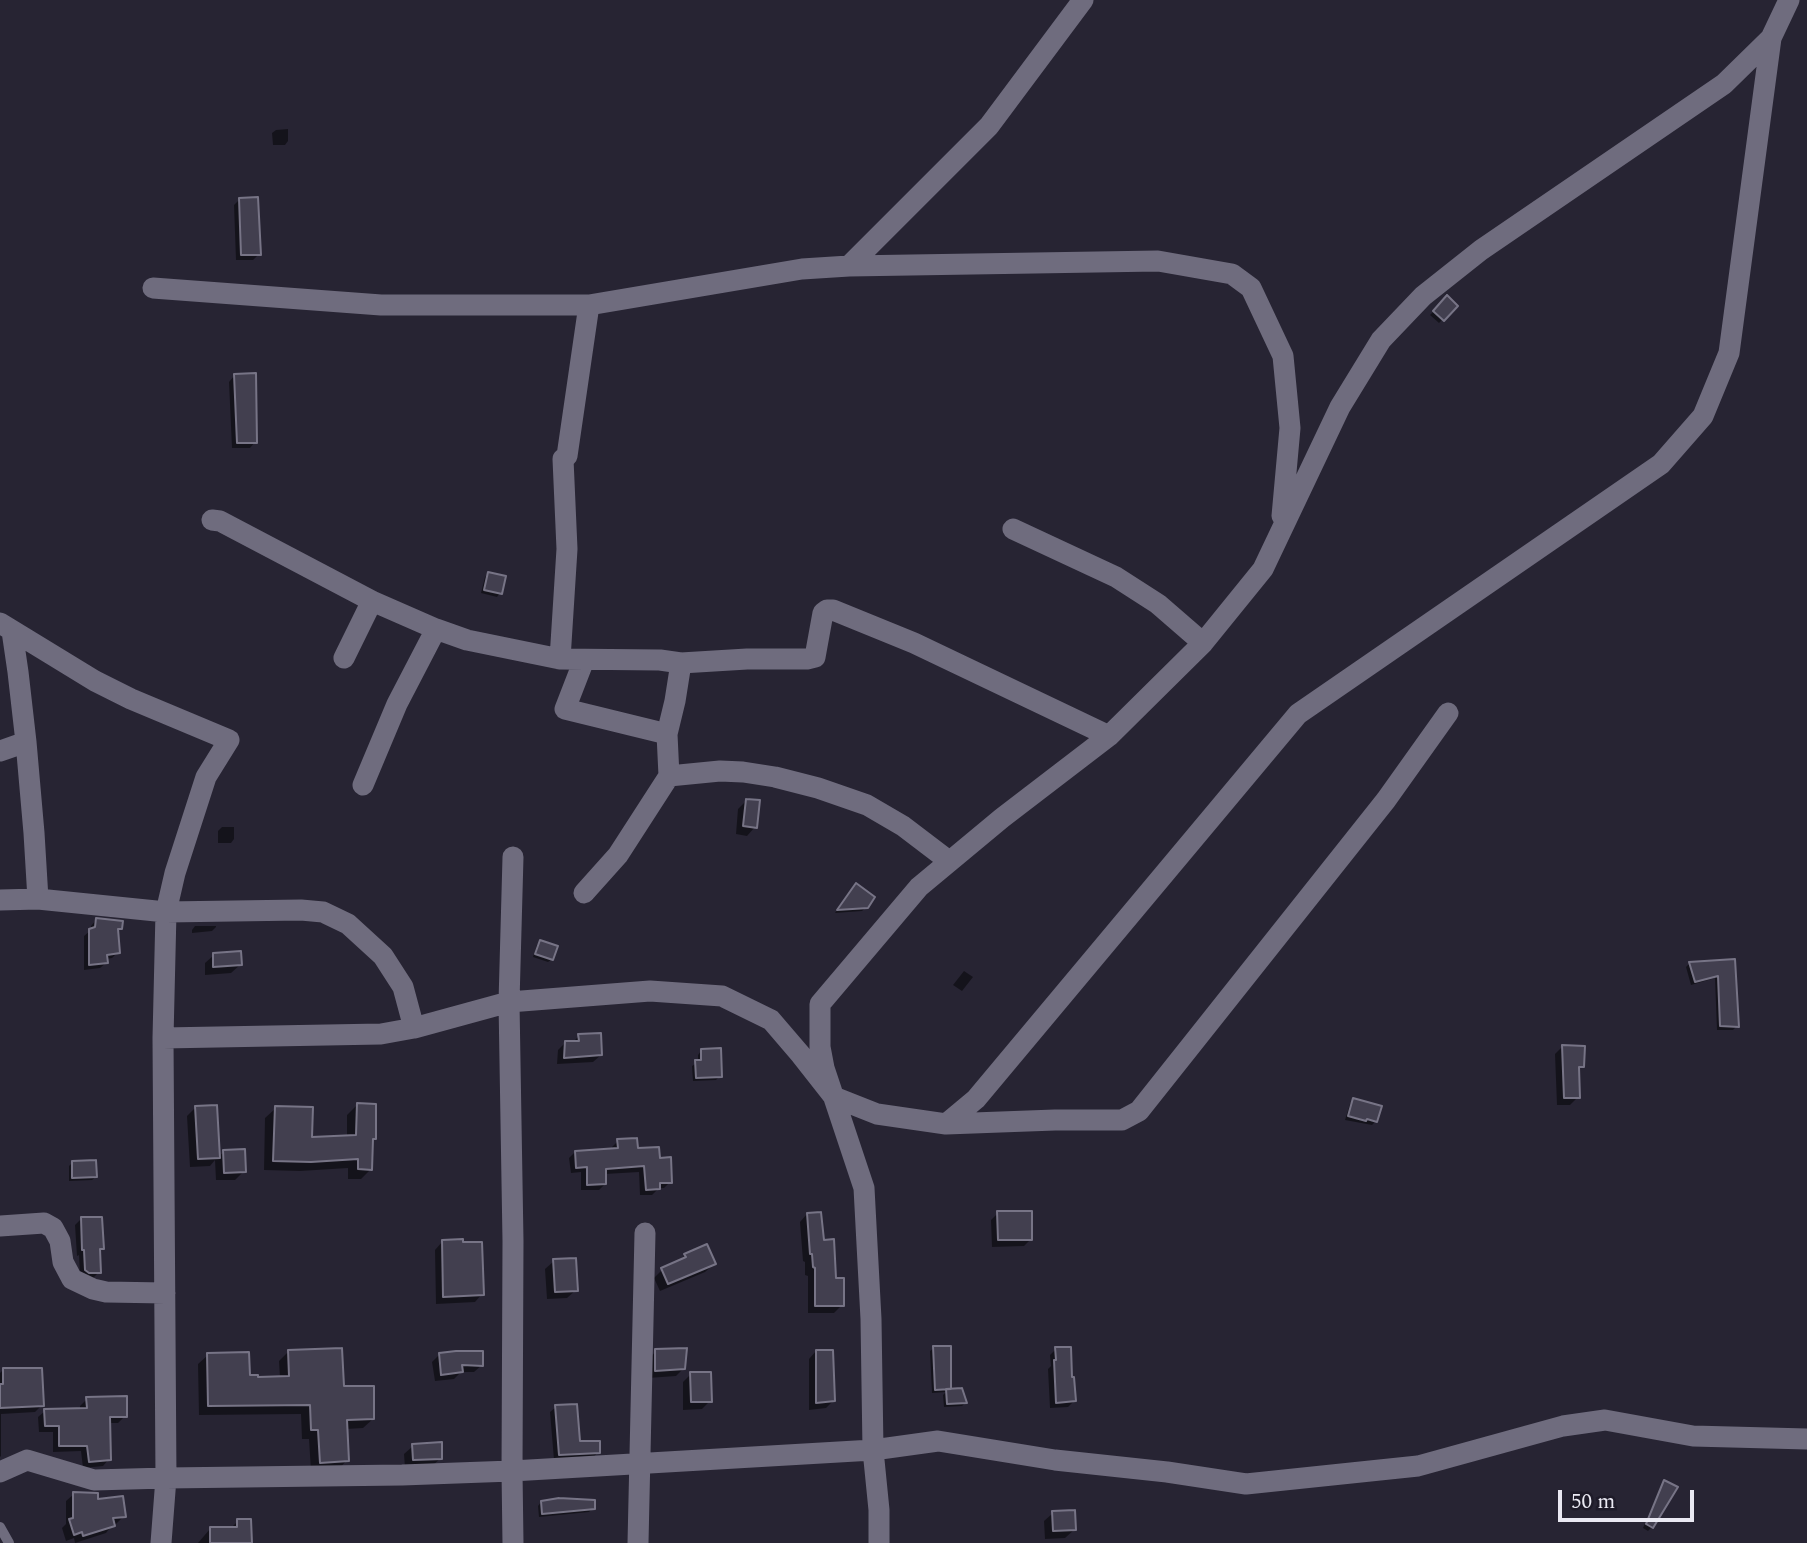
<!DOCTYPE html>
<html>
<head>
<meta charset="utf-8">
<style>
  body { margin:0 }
  #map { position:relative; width:1807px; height:1543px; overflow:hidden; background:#272433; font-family:Spectral,serif }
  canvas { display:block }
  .scale { position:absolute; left:1558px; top:1490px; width:136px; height:32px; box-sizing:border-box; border:4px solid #eae9f3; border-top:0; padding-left:9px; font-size:21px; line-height:24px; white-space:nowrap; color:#eae9f3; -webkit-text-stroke:5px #1e1b29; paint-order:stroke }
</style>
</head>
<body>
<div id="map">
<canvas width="1807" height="1543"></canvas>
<div class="scale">50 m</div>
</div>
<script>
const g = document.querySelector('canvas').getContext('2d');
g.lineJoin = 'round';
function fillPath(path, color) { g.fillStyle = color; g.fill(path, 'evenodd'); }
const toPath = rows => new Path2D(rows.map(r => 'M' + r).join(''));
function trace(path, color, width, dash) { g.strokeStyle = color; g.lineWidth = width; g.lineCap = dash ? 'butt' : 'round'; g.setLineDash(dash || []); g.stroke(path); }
fillPath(toPath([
  [288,129,288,141,285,145,273,145,272,133,276,130],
  [239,200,259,254,253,260,236,260,234,205],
  [1447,298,1456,306,1439,323,1430,315],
  [234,376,255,442,250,448,232,448,229,382],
  [488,574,500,593,497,597,481,593,485,577],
  [747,800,755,827,747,836,736,834,738,809],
  [222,827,234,827,234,839,231,843,218,843,218,831],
  [852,889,867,906,862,911,835,913],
  [96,920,121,928,116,933,118,952,112,958,106,959,106,963,100,968,84,970,84,936,91,930,91,926],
  [195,926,216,926,216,927,212,931,192,933,192,930],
  [541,942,552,959,548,962,533,957,537,945],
  [214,955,240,965,231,973,205,975,205,963],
  [1733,961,1737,1026,1733,1030,1717,1030,1715,978,1691,985,1686,967,1690,963],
  [964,971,973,977,962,991,953,985],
  [579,1036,601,1055,593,1062,557,1064,558,1050,566,1042,572,1043],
  [1563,1046,1582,1066,1577,1071,1578,1097,1570,1105,1557,1105,1555,1054],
  [701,1051,720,1076,716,1080,693,1081,692,1066,698,1062,698,1055],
  [1354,1100,1376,1121,1372,1125,1345,1120,1350,1104],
  [357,1105,371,1141,371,1169,361,1179,348,1179,348,1168,300,1171,264,1170,265,1118,276,1108,310,1138,347,1137,347,1115],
  [195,1108,218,1157,224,1152,244,1171,235,1180,216,1180,215,1160,210,1166,190,1167,187,1116],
  [618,1141,658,1160,670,1182,664,1188,659,1188,652,1195,640,1195,639,1172,605,1174,605,1184,599,1190,581,1190,581,1172,571,1173,569,1158,575,1152,612,1150,612,1147],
  [72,1163,96,1177,92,1180,69,1181,69,1166],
  [998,1213,1031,1239,1024,1246,992,1247,991,1220],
  [807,1214,822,1242,842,1305,834,1313,808,1313,808,1276,805,1275,805,1262,803,1261,800,1222],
  [81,1219,102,1248,99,1252,99,1272,93,1278,80,1276,79,1255,77,1256,75,1225],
  [442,1242,482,1294,475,1302,436,1304,435,1250],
  [685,1255,714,1264,705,1272,660,1291,654,1278,662,1270,677,1263],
  [554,1261,576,1290,567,1298,547,1299,545,1269],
  [934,1348,950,1388,965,1403,962,1406,944,1407,943,1395,946,1392,932,1393,930,1351],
  [1056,1349,1071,1379,1074,1401,1068,1407,1050,1408,1048,1369,1051,1366,1050,1355],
  [656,1351,684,1368,676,1376,648,1378,649,1359],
  [816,1351,833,1401,826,1408,809,1410,809,1359],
  [288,1352,343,1388,373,1419,363,1428,346,1429,347,1460,338,1470,311,1471,309,1439,302,1439,301,1414,199,1415,198,1364,208,1355,248,1377,280,1378,279,1361],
  [440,1354,482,1365,474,1372,461,1372,454,1379,435,1381,432,1362],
  [4,1369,42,1405,35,1412,1,1414,1,1456,0,1457,0,1373],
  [691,1374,710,1401,702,1409,683,1410,683,1382],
  [87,1399,125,1416,118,1423,108,1423,109,1459,103,1466,83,1468,81,1451,53,1452,53,1432,39,1432,38,1417,45,1411,80,1410,80,1406],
  [556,1407,578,1442,598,1452,593,1458,554,1460,550,1412],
  [413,1446,441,1458,432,1466,405,1468,404,1454],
  [1664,1482,1652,1527,1648,1531,1643,1528,1661,1486],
  [74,1494,96,1501,124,1516,116,1524,113,1524,106,1533,75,1543,74,1538,66,1541,62,1528,66,1524,66,1501],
  [541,1502,593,1508,589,1512,539,1517,538,1506],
  [1053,1513,1074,1530,1065,1538,1045,1539,1044,1521],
  [238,1521,250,1543,198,1543,210,1529,230,1529]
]), '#0007');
const building = toPath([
  [258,197,261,255,241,255,239,198,258,197],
  [1447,295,1458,306,1444,321,1433,311,1447,295],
  [256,373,257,443,237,443,234,374,256,373],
  [488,572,506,576,502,594,484,590,488,572],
  [746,799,760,800,757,828,743,826,746,799],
  [856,883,875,897,868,908,837,910,856,883],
  [96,918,123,921,122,929,118,929,120,953,107,955,108,963,89,965,89,929,95,927,96,918],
  [540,940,558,946,553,960,535,954,540,940],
  [241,951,242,965,213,967,213,953,241,951],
  [1735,959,1739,1027,1720,1026,1718,976,1695,982,1689,962,1735,959],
  [601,1033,602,1055,564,1058,565,1041,579,1041,578,1034,601,1033],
  [1562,1045,1585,1046,1584,1067,1579,1067,1580,1098,1564,1098,1562,1045],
  [721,1048,722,1077,696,1078,695,1060,701,1060,701,1049,721,1048],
  [1353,1098,1382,1106,1377,1122,1367,1119,1366,1121,1348,1116,1353,1098],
  [357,1103,376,1104,376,1139,373,1139,372,1170,358,1169,358,1159,311,1162,273,1161,275,1106,313,1107,312,1137,356,1135,357,1103],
  [217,1105,220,1158,198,1159,195,1106,217,1105],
  [637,1138,638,1148,659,1147,660,1158,671,1157,672,1183,660,1183,660,1189,646,1190,644,1166,606,1169,606,1184,587,1185,587,1167,576,1168,575,1151,618,1148,617,1139,637,1138],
  [245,1149,246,1172,224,1173,223,1150,245,1149],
  [96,1160,97,1177,72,1178,72,1161,96,1160],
  [997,1211,1032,1211,1032,1240,998,1240,997,1211],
  [821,1212,824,1240,834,1239,836,1278,844,1278,844,1306,815,1306,815,1268,813,1267,812,1254,810,1254,807,1213,821,1212],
  [81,1217,102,1217,104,1249,100,1249,101,1273,89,1273,85,1270,84,1250,82,1250,81,1217],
  [463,1239,463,1242,482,1242,484,1295,443,1297,442,1240,463,1239],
  [707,1244,716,1264,668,1284,661,1268,686,1257,684,1254,707,1244],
  [576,1258,578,1291,555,1292,553,1259,576,1258],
  [933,1346,951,1346,951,1389,935,1390,933,1346],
  [1055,1347,1071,1347,1072,1377,1074,1377,1076,1401,1056,1403,1054,1360,1056,1360,1055,1347],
  [342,1348,344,1386,374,1386,374,1419,347,1420,349,1461,320,1463,318,1430,311,1430,310,1405,208,1406,207,1353,249,1352,250,1375,258,1375,258,1377,289,1376,288,1350,342,1348],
  [687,1348,685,1369,655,1371,655,1349,687,1348],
  [816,1350,833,1350,835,1401,816,1403,816,1350],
  [456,1351,483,1351,483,1366,462,1365,463,1372,441,1375,439,1353,456,1351],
  [3,1368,42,1368,44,1406,0,1408,0,1384,3,1384,3,1368],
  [690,1372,711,1372,712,1402,691,1402,690,1372],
  [962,1388,967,1403,947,1404,946,1389,962,1388],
  [127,1396,127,1417,110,1417,111,1460,89,1462,87,1446,59,1446,59,1426,45,1426,44,1409,87,1408,86,1397,127,1396],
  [577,1404,580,1441,600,1441,600,1453,559,1455,555,1405,577,1404],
  [442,1442,442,1459,413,1460,412,1444,442,1442],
  [1664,1480,1678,1487,1653,1528,1646,1524,1664,1480],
  [73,1492,98,1493,98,1499,123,1496,126,1517,113,1518,115,1526,83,1536,82,1532,74,1535,69,1519,73,1518,73,1492],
  [559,1498,595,1500,595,1509,542,1514,541,1501,559,1498],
  [1075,1510,1076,1530,1053,1531,1052,1511,1075,1510],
  [237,1519,251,1519,252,1543,210,1543,210,1527,237,1527,237,1519]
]);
fillPath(building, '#423f4f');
trace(building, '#777486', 2);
trace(toPath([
  [0,1527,9,1543]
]), '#6f6c7e', 10);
trace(toPath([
  [849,266,989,126,1083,0],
  [153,288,381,305,589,305],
  [212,520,220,521,372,601,436,629,467,640,560,659,660,660,681,663,747,659,807,659,815,657,823,613,827,610,833,610,914,643,1109,736],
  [1013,529,1116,577,1158,604,1203,643],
  [0,623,95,681,131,699,229,740,206,777,175,873,166,912,163,1038,166,1478,161,1543],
  [12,631,18,672,26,742,34,833,38,899],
  [344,658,372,601],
  [560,659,567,549,563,459,567,456,589,305,802,269,849,266,1158,261,1232,274,1251,288,1283,356,1290,428,1282,516],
  [584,660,565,709,667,734],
  [0,751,26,742],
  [669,776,720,771,743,772,775,777,818,788,867,805,903,826,949,861],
  [363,785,397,704,436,629],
  [513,857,509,1002,513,1241,512,1471,513,1543],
  [584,893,618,855,669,776,667,734,675,701,681,663],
  [0,900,38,899,166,912,301,910,323,912,348,924,383,956,403,987,414,1028],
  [163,1038,381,1034,414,1028,509,1002,650,991,722,996,771,1020,801,1055,834,1097,877,1114,946,1124,1055,1120,1122,1120,1139,1111,1386,800,1448,713],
  [946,1124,976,1099,1298,714,1661,464,1703,416,1729,353,1771,38],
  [0,1226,44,1223,53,1228,60,1241,63,1262,72,1279,93,1289,106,1292,165,1293],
  [0,1472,27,1460,94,1480,166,1478,402,1475,512,1471,873,1450,938,1441,1055,1460,1167,1472,1246,1484,1418,1466,1563,1426,1605,1420,1693,1436,1807,1439],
  [638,1543,645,1233],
  [879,1543,879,1510,873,1450,871,1319,864,1188,824,1068,820,1047,820,1004,919,887,1002,818,1109,736,1203,643,1263,569,1340,407,1381,340,1423,296,1481,250,1724,84,1771,38,1789,0]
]), '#6f6c7e', 21);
</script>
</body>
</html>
